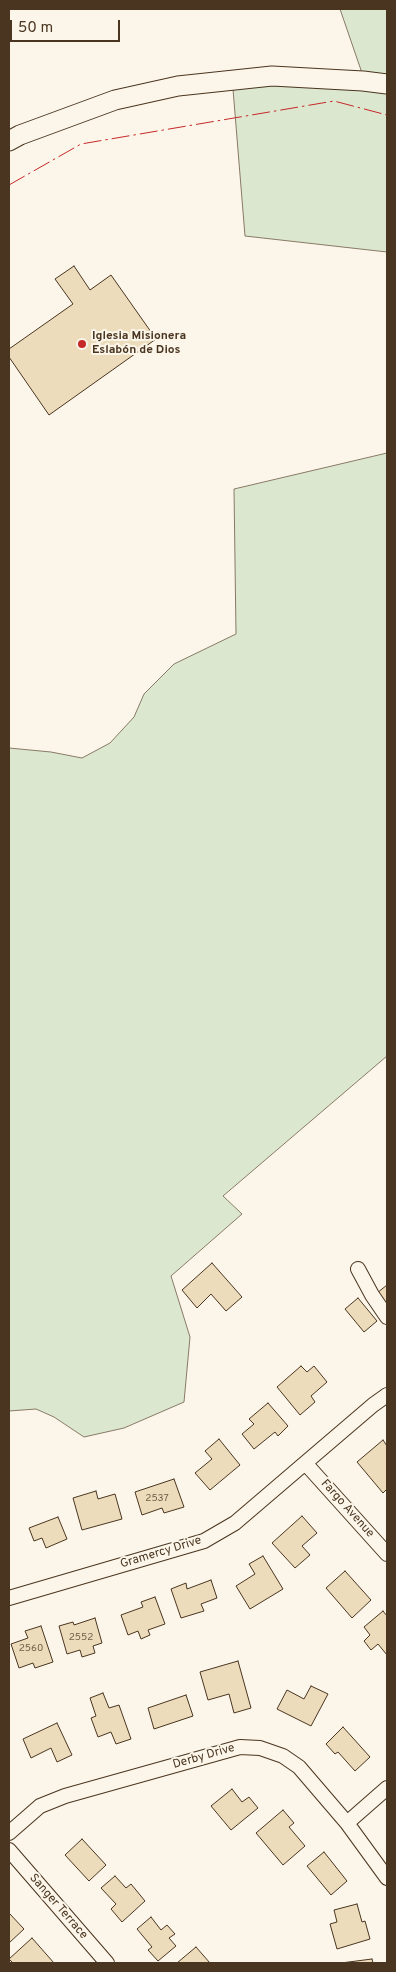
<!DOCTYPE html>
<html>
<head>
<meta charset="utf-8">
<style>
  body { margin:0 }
  #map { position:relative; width:396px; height:1972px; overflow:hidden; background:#fbf6e9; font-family:Overpass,sans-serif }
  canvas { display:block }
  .frame { position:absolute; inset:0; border:10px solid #4a3520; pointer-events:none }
  .scale { position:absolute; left:10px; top:20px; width:110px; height:22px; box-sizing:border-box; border:2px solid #4a3520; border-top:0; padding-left:6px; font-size:15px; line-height:18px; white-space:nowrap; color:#4a3520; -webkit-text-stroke:4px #fbf6e9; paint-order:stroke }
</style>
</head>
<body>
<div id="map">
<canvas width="396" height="1972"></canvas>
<div class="frame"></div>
<div class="scale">50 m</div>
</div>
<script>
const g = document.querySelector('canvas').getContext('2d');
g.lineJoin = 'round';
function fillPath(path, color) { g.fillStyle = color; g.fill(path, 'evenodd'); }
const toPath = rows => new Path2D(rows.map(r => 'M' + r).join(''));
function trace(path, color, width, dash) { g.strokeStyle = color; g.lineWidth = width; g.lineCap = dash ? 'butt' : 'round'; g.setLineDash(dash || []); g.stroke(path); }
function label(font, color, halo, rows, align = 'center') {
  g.font = font + ' Overpass,sans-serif'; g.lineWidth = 4; g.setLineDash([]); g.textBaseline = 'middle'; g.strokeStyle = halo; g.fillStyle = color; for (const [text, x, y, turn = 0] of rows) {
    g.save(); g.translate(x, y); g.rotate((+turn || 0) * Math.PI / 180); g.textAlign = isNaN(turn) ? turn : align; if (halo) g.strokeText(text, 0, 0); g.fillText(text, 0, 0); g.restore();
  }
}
const green = toPath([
  [340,9,387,9,387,76,362,73,340,9],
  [273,84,387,92,387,252,245,236,233,89,273,84],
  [387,453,387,1056,223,1196,242,1214,171,1276,190,1337,184,1402,124,1428,84,1437,54,1417,36,1409,9,1411,9,748,51,752,82,758,110,743,134,717,144,694,174,664,236,634,234,489,387,453]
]);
fillPath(green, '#dce7d0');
trace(green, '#887966', 1);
const building = toPath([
  [74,266,90,290,111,275,156,339,49,415,9,357,9,349,73,304,55,279,74,266],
  [212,1263,242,1297,226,1311,211,1294,197,1308,182,1290,212,1263],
  [387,1285,387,1306,377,1293,387,1285],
  [358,1298,377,1321,364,1332,345,1309,358,1298],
  [301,1366,307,1372,314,1366,327,1382,311,1396,315,1402,300,1415,277,1387,301,1366],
  [268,1403,288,1426,278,1436,275,1432,254,1449,242,1434,254,1424,249,1419,268,1403],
  [219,1439,240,1465,210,1490,195,1473,212,1459,205,1451,219,1439],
  [383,1440,387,1446,387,1489,383,1493,357,1462,383,1440],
  [174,1479,184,1507,164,1513,162,1508,142,1515,135,1492,174,1479],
  [96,1491,98,1499,115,1494,122,1519,82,1530,73,1498,96,1491],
  [302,1516,317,1533,302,1546,310,1555,295,1568,272,1543,302,1516],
  [58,1517,67,1539,46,1548,42,1538,34,1541,29,1528,58,1517],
  [263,1556,283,1589,250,1609,236,1586,255,1574,249,1564,263,1556],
  [345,1571,371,1600,352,1618,326,1588,345,1571],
  [211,1580,217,1598,201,1604,204,1611,181,1618,171,1589,186,1583,187,1589,211,1580],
  [155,1597,165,1624,148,1630,150,1635,141,1639,138,1631,128,1635,121,1615,143,1607,141,1602,155,1597],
  [383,1611,387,1616,387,1655,378,1644,371,1650,364,1641,370,1635,364,1627,383,1611],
  [95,1618,102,1643,93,1646,95,1653,82,1657,80,1650,67,1654,59,1626,73,1622,74,1625,95,1618],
  [41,1626,53,1662,35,1668,33,1663,19,1668,11,1644,28,1638,25,1631,41,1626],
  [238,1661,251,1708,234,1713,229,1694,208,1700,200,1672,238,1661],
  [311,1686,328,1694,311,1726,277,1709,287,1690,304,1699,311,1686],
  [103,1693,109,1708,119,1705,131,1739,116,1744,111,1732,98,1737,91,1718,96,1716,90,1698,103,1693],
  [186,1695,193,1716,154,1729,148,1708,186,1695],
  [57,1723,72,1755,57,1762,51,1748,31,1758,23,1739,57,1723],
  [343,1727,370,1757,355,1771,338,1752,335,1754,326,1744,343,1727],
  [232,1789,242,1802,249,1797,258,1808,231,1830,211,1806,232,1789],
  [283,1810,294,1823,289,1827,305,1846,283,1865,256,1833,283,1810],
  [82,1839,106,1865,89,1881,65,1855,82,1839],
  [324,1852,347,1881,331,1895,307,1866,324,1852],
  [115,1876,126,1888,131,1884,145,1901,122,1922,111,1909,116,1904,101,1888,115,1876],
  [357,1904,362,1922,365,1921,370,1939,337,1949,330,1924,337,1922,334,1910,357,1904],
  [9,1913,24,1929,9,1943,9,1913],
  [151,1917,161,1930,167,1925,175,1934,169,1938,176,1946,158,1961,148,1950,152,1947,137,1929,151,1917],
  [32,1938,54,1963,13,1963,9,1959,32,1938],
  [196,1947,210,1963,177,1963,196,1947],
  [372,1959,373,1963,341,1963,372,1959]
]);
fillPath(building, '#ecdcbc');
trace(building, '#4a3520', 1);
const street = toPath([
  [358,1269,372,1295,387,1317],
  [306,1464,387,1554],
  [9,1598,204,1541,235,1523,373,1405,387,1395],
  [347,1823,387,1788],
  [9,1833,40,1806,65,1796,240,1747,260,1748,283,1756,299,1767,347,1823,387,1878],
  [9,1850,107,1963]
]);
const secondary = toPath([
  [9,141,20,135,115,100,178,86,272,76,363,81,387,84]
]);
trace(street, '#4a3520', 16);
trace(secondary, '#4a3520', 21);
trace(street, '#fbf6e9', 14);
trace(secondary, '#fbf6e9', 19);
trace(toPath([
  [9,185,81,144,334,101,387,115]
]), '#c62828', 1, [18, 4, 2.5, 4]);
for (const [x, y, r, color] of [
  [82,344,5,"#c62828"]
]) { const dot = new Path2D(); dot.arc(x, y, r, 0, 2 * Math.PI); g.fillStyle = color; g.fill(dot); trace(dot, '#fbf6e9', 2); }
label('10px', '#725f47', null, [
  ["2537",157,1499],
  ["2552",81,1638],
  ["2560",31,1649]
]);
label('bold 12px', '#4a3520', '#fbf6e9', [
  ["Iglesia Misionera",92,337],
  ["Eslabón de Dios",92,351]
], 'left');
label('12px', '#4a3520', '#fbf6e9', [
  ["Fargo Avenue",347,1509,48],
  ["Gramercy Drive",161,1553,-17],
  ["Derby Drive",204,1757,-16],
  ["Sanger Terrace",58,1907,49]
]);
</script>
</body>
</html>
